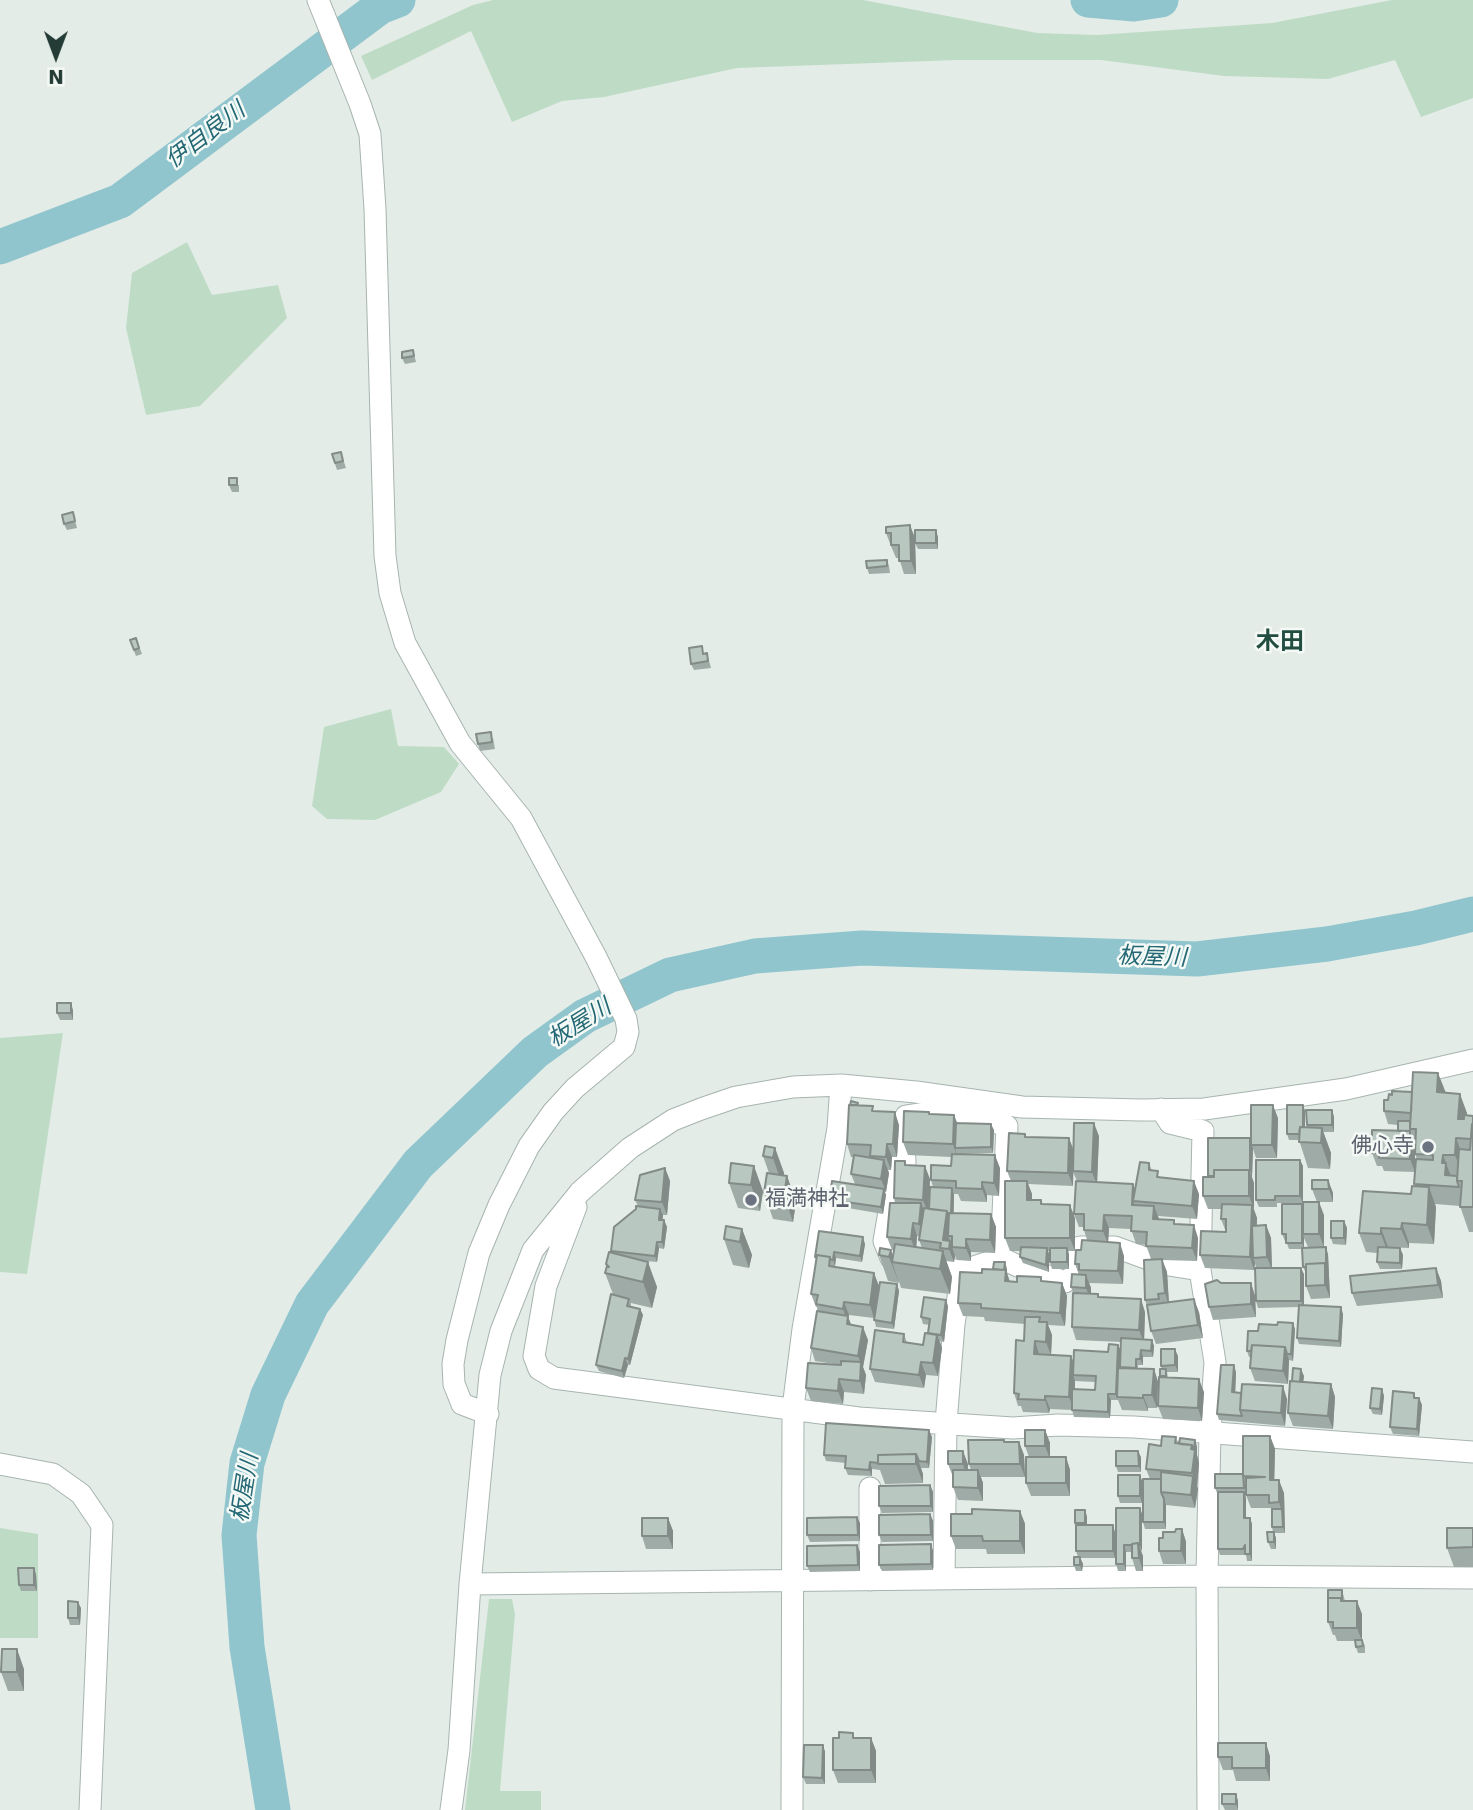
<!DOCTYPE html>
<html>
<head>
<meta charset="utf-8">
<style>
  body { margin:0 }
  #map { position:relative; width:1473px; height:1810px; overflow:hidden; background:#e4ece8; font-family:"DejaVu Sans",sans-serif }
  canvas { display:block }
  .north { position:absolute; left:21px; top:21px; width:70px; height:70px; -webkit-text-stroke:5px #f4f9f6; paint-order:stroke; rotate:180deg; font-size:19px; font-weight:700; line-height:28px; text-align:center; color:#243c35 }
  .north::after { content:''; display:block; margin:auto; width:24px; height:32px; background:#243c35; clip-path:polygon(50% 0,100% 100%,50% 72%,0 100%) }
</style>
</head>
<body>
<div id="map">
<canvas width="1473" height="1810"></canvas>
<div class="north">N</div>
</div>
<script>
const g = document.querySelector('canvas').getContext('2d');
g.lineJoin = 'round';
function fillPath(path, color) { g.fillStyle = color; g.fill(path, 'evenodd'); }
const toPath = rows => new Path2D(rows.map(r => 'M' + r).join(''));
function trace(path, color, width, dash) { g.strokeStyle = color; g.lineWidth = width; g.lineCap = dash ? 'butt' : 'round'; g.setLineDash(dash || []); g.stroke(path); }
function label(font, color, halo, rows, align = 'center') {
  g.font = font + ' "DejaVu Sans","Noto Sans JP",sans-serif'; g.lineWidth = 5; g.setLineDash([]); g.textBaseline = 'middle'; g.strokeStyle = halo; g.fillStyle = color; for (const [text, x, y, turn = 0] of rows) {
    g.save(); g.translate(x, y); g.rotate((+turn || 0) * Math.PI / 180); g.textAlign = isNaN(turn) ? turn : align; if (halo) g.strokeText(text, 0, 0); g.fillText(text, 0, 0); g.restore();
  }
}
fillPath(toPath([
  [493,0,863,0,1037,33,1097,35,1272,23,1392,0,1473,0,1473,98,1421,117,1395,60,1328,79,1224,76,1101,60,957,60,737,68,604,97,562,101,512,122,471,31,372,80,361,56,473,5],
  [187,242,212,295,278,285,287,318,200,406,146,415,126,328,132,273],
  [391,709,398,746,444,747,459,764,441,792,375,820,327,819,312,806,324,727],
  [63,1033,27,1274,0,1272,0,1038],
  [0,1528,38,1534,38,1638,0,1638],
  [489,1599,512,1599,515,1614,500,1791,541,1791,541,1810,465,1810]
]), '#bedcc5');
trace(toPath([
  [1088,0,1134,4,1161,0],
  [0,247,120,201,380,7,398,0],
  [273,1810,247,1647,239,1535,247,1463,268,1395,312,1304,418,1164,535,1052,585,1016,670,975,755,956,862,948,1197,959,1327,944,1416,928,1473,914]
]), '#90c5cd', 35);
const minor = toPath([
  [318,0,360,104,370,134,375,209,385,556,390,593,405,643,460,743,521,818,596,957,626,1019,628,1032,624,1047,575,1088,553,1112,529,1146,499,1205,479,1253,457,1340,453,1364,454,1384,462,1404,488,1414],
  [951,1097,950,1109,906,1116,903,1124,905,1162,897,1165,884,1241,891,1258,921,1265,962,1271,1001,1258,1018,1266,1065,1282,1075,1275,1080,1247,1115,1247,1162,1264,1200,1270],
  [950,1109,1007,1126,1001,1258],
  [1161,1109,1170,1123,1203,1131,1200,1270,1215,1362,1210,1432,1207,1576,1208,1810],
  [576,1207,546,1286,534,1356,539,1369,554,1378,859,1418,1013,1428,1058,1425,1134,1427,1473,1452],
  [0,1464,53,1474,81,1494,102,1525,90,1810],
  [870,1488,870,1580],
  [944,1579,946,1423,954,1324,962,1271],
  [470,1584,1207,1576,1473,1578],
  [451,1810,459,1750,470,1584,490,1375,501,1331,533,1250,580,1192,630,1148,673,1120,701,1109,736,1097,793,1087,841,1085,916,1092,1022,1107,1140,1110,1204,1109,1346,1089,1473,1060],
  [792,1810,793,1408,803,1329,838,1128,841,1085]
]);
trace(minor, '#a7b4af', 23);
trace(minor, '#fff', 21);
fillPath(toPath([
  [413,350,416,362,405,364,402,358],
  [332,454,343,459,346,468,337,470],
  [229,485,239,485,239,492,232,492],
  [73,512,77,528,67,530,64,524],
  [886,527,915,538,916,574,904,574,899,558,896,558,891,546,886,533],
  [938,537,938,549,918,549,915,543],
  [887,560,889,566,890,573,869,574,867,568],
  [136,638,142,654,136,656,130,640],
  [704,653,707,653,711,668,694,670,691,664],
  [493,738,495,749,480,751,478,744],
  [73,1010,73,1020,60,1020,57,1013],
  [1446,1093,1467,1113,1466,1115,1473,1116,1473,1232,1469,1232,1460,1206,1435,1204,1436,1207,1434,1244,1409,1243,1409,1248,1388,1247,1400,1248,1403,1255,1402,1269,1380,1269,1377,1262,1377,1253,1366,1252,1359,1233,1411,1194,1415,1187,1414,1184,1417,1159,1415,1154,1415,1172,1384,1171,1382,1166,1377,1166,1372,1153,1398,1131,1398,1125,1388,1124,1384,1111,1392,1095],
  [859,1105,875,1112,899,1125,897,1157,892,1157,891,1170,888,1170,889,1173,886,1192,885,1192,886,1195,883,1214,842,1207,841,1204,832,1203,830,1196,855,1184,851,1174,854,1157,851,1157,847,1144],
  [1303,1105,1305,1111,1305,1127,1307,1127,1307,1125,1332,1110,1334,1117,1334,1132,1323,1132,1331,1153,1330,1169,1308,1168,1299,1140,1289,1140,1287,1134],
  [930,1114,954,1115,957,1123,994,1130,993,1153,963,1154,1000,1168,999,1196,987,1195,987,1202,961,1201,958,1194,954,1194,954,1213,991,1214,996,1227,995,1253,971,1252,971,1261,957,1260,955,1256,954,1262,946,1261,952,1277,950,1294,901,1288,899,1281,899,1283,888,1281,879,1255,893,1256,894,1250,892,1250,887,1237,895,1203,894,1198,906,1165,930,1179,929,1209,933,1187,931,1180,951,1166,951,1157,908,1155,903,1142],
  [917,1236,920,1237,919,1240,922,1248,916,1247],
  [1278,1118,1277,1158,1256,1158,1253,1149,1252,1177,1254,1183,1254,1209,1257,1218,1257,1226,1266,1225,1271,1238,1272,1268,1304,1274,1304,1305,1343,1314,1341,1347,1299,1344,1297,1338,1299,1307,1258,1308,1256,1301,1256,1268,1255,1263,1254,1270,1205,1268,1200,1255,1226,1232,1221,1219,1221,1209,1208,1209,1203,1196,1208,1177,1250,1138],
  [1025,1134,1026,1137,1069,1138,1073,1151,1099,1136,1097,1182,1133,1184,1135,1190,1149,1163,1152,1171,1160,1177,1199,1194,1197,1219,1158,1216,1159,1219,1176,1224,1198,1238,1197,1261,1162,1260,1167,1272,1169,1302,1199,1312,1203,1338,1156,1344,1151,1331,1147,1306,1145,1300,1151,1259,1146,1245,1136,1244,1131,1229,1109,1228,1108,1242,1124,1256,1123,1284,1089,1283,1091,1288,1091,1294,1145,1312,1144,1339,1152,1340,1154,1346,1153,1357,1143,1357,1143,1365,1138,1365,1138,1368,1154,1369,1158,1382,1157,1408,1148,1408,1148,1411,1122,1410,1118,1400,1111,1400,1110,1418,1074,1417,1072,1410,1050,1409,1049,1413,1023,1412,1021,1406,1018,1406,1014,1393,1024,1341,1025,1324,985,1321,984,1317,963,1316,958,1303,982,1273,1007,1269,1007,1273,1010,1282,1017,1282,1041,1277,1042,1281,1062,1283,1067,1296,1065,1326,1048,1325,1052,1335,1051,1355,1071,1356,1074,1363,1108,1352,1118,1345,1121,1351,1121,1342,1076,1340,1072,1327,1073,1293,1071,1287,1079,1275,1075,1264,1081,1250,1087,1240,1084,1230,1084,1227,1079,1227,1074,1214,1077,1181,1073,1172,1073,1186,1028,1184,1032,1194,1032,1200,1041,1200,1043,1204,1075,1218,1075,1251,1068,1251,1069,1255,1069,1269,1052,1269,1050,1262,1050,1251,1048,1251,1049,1254,1049,1272,1023,1263,1020,1257,1021,1251,1010,1251,1005,1238,1011,1181,1007,1171],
  [1075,1381,1095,1382,1095,1390,1075,1389],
  [775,1148,784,1173,784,1176,787,1176,796,1202,793,1222,773,1219,764,1193,769,1173,763,1156],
  [1300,1160,1303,1166,1303,1203,1277,1203,1277,1207,1259,1207,1256,1200],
  [731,1163,763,1191,760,1211,738,1208,729,1183],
  [665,1168,670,1181,667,1215,663,1215,662,1220,664,1220,667,1227,664,1249,659,1248,657,1262,646,1261,657,1287,652,1308,631,1303,631,1306,640,1309,643,1315,630,1365,628,1365,624,1378,599,1371,596,1365,613,1294,605,1273,607,1267,606,1264,612,1253,611,1251,638,1206,635,1200],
  [1328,1180,1333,1193,1333,1202,1317,1202,1312,1189],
  [1303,1207,1324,1215,1324,1247,1308,1247,1304,1238,1304,1248,1328,1254,1330,1298,1311,1299,1306,1286,1306,1273,1303,1267,1302,1249,1289,1249,1286,1241,1285,1241,1282,1234],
  [1344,1221,1347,1228,1346,1245,1333,1244,1331,1238],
  [742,1229,752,1255,749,1268,733,1265,724,1239],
  [865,1244,862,1262,836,1258,835,1266,833,1266,879,1286,897,1284,899,1291,894,1329,876,1327,874,1318,849,1315,848,1317,851,1325,868,1340,863,1367,866,1375,864,1394,844,1392,843,1404,811,1401,806,1388,840,1365,815,1361,811,1348,819,1312,817,1307,816,1307,811,1294,816,1260,815,1257],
  [1436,1268,1441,1281,1443,1298,1357,1306,1352,1293],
  [1221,1283,1251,1283,1255,1296,1256,1317,1213,1320,1209,1307],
  [948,1306,944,1342,940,1341,942,1348,938,1376,926,1375,924,1388,875,1382,870,1369,904,1334,907,1343,923,1345,928,1333,930,1325,923,1324,921,1317],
  [1295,1329,1293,1361,1289,1360,1288,1384,1255,1381,1250,1368,1251,1357,1249,1357,1247,1351,1258,1331],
  [1178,1356,1178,1372,1167,1372,1168,1378,1204,1392,1202,1421,1163,1419,1158,1406,1161,1377,1160,1369,1162,1369,1161,1366],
  [1236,1372,1235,1392,1287,1399,1285,1426,1219,1420,1217,1414],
  [1304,1376,1303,1382,1331,1384,1335,1397,1333,1429,1293,1426,1288,1413],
  [1382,1389,1384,1396,1382,1415,1373,1414,1370,1408],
  [1416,1398,1419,1398,1422,1405,1419,1436,1393,1434,1390,1427],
  [1045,1430,1050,1443,1050,1457,1066,1457,1070,1470,1070,1496,1031,1496,1026,1483,1029,1457,1025,1446],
  [1270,1436,1275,1449,1274,1480,1284,1493,1285,1533,1274,1533,1276,1538,1276,1549,1271,1549,1268,1542,1273,1532,1272,1527,1271,1508,1251,1508,1246,1495,1245,1495,1246,1498,1246,1518,1250,1518,1252,1524,1252,1561,1247,1561,1246,1555,1220,1555,1218,1549,1218,1495,1215,1488,1243,1474],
  [932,1437,929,1468,921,1468,923,1474,923,1483,885,1484,880,1470,872,1469,872,1476,848,1475,845,1468,846,1463,826,1461,824,1455],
  [1176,1437,1178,1444,1195,1440,1197,1447,1197,1455,1199,1463,1197,1486,1198,1489,1195,1508,1166,1505,1166,1529,1145,1529,1143,1522,1150,1479,1146,1469,1161,1446],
  [1004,1440,1005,1442,1019,1442,1024,1455,1025,1477,981,1477,983,1483,983,1501,958,1500,953,1487,953,1477,948,1464,968,1464,968,1470,971,1470,969,1464],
  [1141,1457,1141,1472,1118,1472,1116,1466],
  [1140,1475,1142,1481,1142,1503,1120,1503,1118,1496],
  [930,1485,933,1492,933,1512,882,1513,879,1506],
  [1140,1508,1142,1514,1141,1552,1143,1556,1143,1571,1136,1571,1132,1558,1132,1552,1126,1552,1126,1571,1118,1571,1116,1564],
  [1085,1510,1087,1517,1087,1525,1115,1532,1115,1558,1080,1558,1083,1564,1082,1571,1076,1571,1074,1565,1078,1557,1076,1551,1076,1527,1075,1523],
  [1020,1511,1025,1524,1025,1554,987,1554,986,1549,956,1549,951,1536,972,1514],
  [930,1514,933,1521,933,1541,882,1542,879,1535],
  [668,1518,673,1531,673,1549,646,1549,642,1536],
  [860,1523,860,1541,810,1542,807,1535],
  [1473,1528,1473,1567,1454,1567,1447,1548],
  [1182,1529,1186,1542,1186,1564,1163,1564,1159,1551,1163,1538],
  [931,1544,933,1551,933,1570,882,1571,879,1565],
  [860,1552,860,1571,810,1572,807,1566],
  [36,1574,37,1591,21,1591,19,1585],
  [1342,1590,1345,1601,1362,1614,1362,1640,1365,1646,1365,1653,1358,1653,1356,1647,1355,1641,1337,1641,1335,1635,1333,1635,1328,1622],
  [81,1608,80,1625,70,1625,68,1618],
  [24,1669,24,1691,8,1691,1,1672],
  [855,1738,871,1738,876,1751,876,1783,838,1783,833,1770],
  [823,1745,825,1752,825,1784,806,1784,803,1777],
  [1270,1756,1270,1781,1236,1781,1233,1770,1223,1770,1218,1757],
  [1236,1794,1238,1801,1238,1810,1225,1810,1222,1804]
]), '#9faba6');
fillPath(toPath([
  [910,525,915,538,916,574,911,561],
  [936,530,938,537,938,549,936,543],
  [71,1003,73,1010,73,1020,71,1013],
  [1438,1073,1446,1093,1437,1092],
  [1460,1094,1467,1113,1465,1138,1458,1119],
  [1273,1105,1278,1118,1277,1158,1272,1145],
  [1303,1105,1305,1111,1305,1140,1303,1134],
  [1332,1110,1334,1117,1334,1132,1332,1125],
  [895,1112,899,1125,897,1157,893,1144],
  [954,1115,959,1128,955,1148,957,1157,953,1144],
  [1094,1123,1099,1136,1097,1185,1092,1172],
  [991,1124,994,1130,993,1153,991,1147],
  [1322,1128,1331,1153,1330,1169,1321,1143],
  [1410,1131,1415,1144,1415,1172,1410,1159],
  [1069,1138,1074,1151,1073,1186,1068,1173],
  [1250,1138,1253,1149,1252,1177,1250,1170],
  [1456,1138,1463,1157,1462,1175,1455,1155],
  [887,1144,892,1157,891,1170,886,1157],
  [775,1148,784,1173,782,1184,773,1158],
  [995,1155,1000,1168,999,1196,994,1183],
  [1443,1155,1446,1163,1453,1182,1445,1175,1442,1163],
  [884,1160,889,1173,886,1192,881,1179],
  [1300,1160,1303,1166,1303,1203,1300,1196],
  [754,1166,763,1191,760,1211,751,1185],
  [925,1166,930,1179,928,1213,923,1200],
  [665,1168,670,1181,667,1215,662,1202],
  [1249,1170,1254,1183,1254,1209,1249,1196],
  [787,1176,796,1202,793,1222,784,1196],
  [1328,1180,1333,1193,1333,1202,1329,1189],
  [1027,1181,1032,1194,1032,1213,1027,1200],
  [1194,1181,1199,1194,1197,1219,1192,1206],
  [982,1182,987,1195,987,1202,982,1189],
  [1133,1184,1138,1197,1133,1201,1137,1212,1132,1205],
  [1429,1187,1436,1207,1434,1244,1427,1225],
  [952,1188,954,1195,953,1220,951,1213],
  [884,1189,886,1195,883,1214,881,1207],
  [1319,1202,1324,1215,1324,1247,1319,1234],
  [921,1203,926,1216,924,1237,919,1224],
  [1302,1204,1304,1210,1303,1234,1304,1238,1304,1249,1302,1243],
  [1070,1205,1075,1218,1075,1251,1070,1238],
  [1252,1205,1257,1218,1255,1258,1253,1258,1255,1263,1254,1270,1250,1257],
  [1154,1206,1159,1219,1153,1219],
  [660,1209,663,1215,662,1226,659,1220],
  [947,1211,952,1224,948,1236,950,1241,943,1240],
  [991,1214,996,1227,995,1253,990,1240],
  [1104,1215,1109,1228,1108,1244,1103,1231],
  [664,1220,667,1227,664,1249,662,1242],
  [1344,1221,1347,1228,1346,1245,1344,1238],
  [913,1223,917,1236,916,1252,911,1239],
  [1402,1223,1409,1243,1409,1248,1401,1229],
  [1194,1225,1198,1238,1197,1261,1192,1248],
  [1266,1225,1271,1238,1272,1270,1267,1257],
  [1381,1228,1388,1247,1388,1253,1381,1234],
  [742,1229,752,1255,749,1268,740,1242],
  [863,1237,865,1244,862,1262,860,1256],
  [966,1239,971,1252,971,1261,966,1248],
  [950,1241,955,1256,954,1262,949,1249],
  [657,1242,659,1248,657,1262,655,1256],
  [1120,1243,1124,1256,1123,1284,1118,1271],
  [1326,1247,1328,1254,1330,1298,1325,1285],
  [1047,1248,1049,1254,1049,1272,1046,1265],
  [1067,1248,1069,1255,1069,1269,1067,1262],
  [1400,1248,1403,1255,1402,1269,1400,1263],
  [891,1250,895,1262,892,1262,899,1283,889,1257],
  [943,1251,952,1277,950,1294,940,1269],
  [834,1252,836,1258,835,1266,833,1260],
  [1162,1259,1167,1272,1169,1306,1165,1293],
  [648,1262,657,1287,652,1308,643,1282],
  [1005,1262,1007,1269,1007,1273,1010,1283,1005,1281],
  [1301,1268,1304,1274,1304,1307,1301,1301],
  [1436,1268,1441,1281,1443,1298,1438,1285],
  [874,1273,879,1286,874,1318,870,1305],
  [1086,1275,1091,1288,1091,1301,1086,1288],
  [1062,1283,1067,1296,1065,1326,1060,1313],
  [1251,1283,1255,1296,1256,1317,1251,1304],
  [897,1284,899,1291,894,1329,892,1323],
  [1141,1299,1145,1312,1144,1343,1139,1330],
  [1194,1299,1199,1312,1203,1338,1198,1325],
  [946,1300,948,1306,944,1342,941,1335],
  [844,1302,849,1315,848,1317,853,1329,847,1324,847,1321,843,1309],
  [1341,1307,1343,1314,1341,1347,1339,1341],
  [640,1309,643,1315,630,1365,628,1359],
  [1047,1322,1052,1335,1051,1355,1046,1342],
  [1293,1323,1295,1329,1293,1361,1291,1354],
  [863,1327,868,1340,863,1367,866,1375,864,1394,860,1381,861,1364,858,1356],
  [937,1335,942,1348,938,1376,933,1363],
  [1152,1340,1154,1346,1153,1357,1151,1351],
  [1035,1341,1039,1354,1034,1354],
  [1118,1345,1121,1351,1119,1397,1117,1397,1116,1394],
  [1285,1347,1289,1360,1288,1384,1283,1371],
  [1175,1349,1178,1356,1178,1372,1175,1365],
  [1141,1350,1143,1357,1143,1365,1140,1359],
  [1071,1356,1076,1369,1073,1375,1075,1381,1074,1410,1069,1397],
  [625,1358,628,1365,624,1378,622,1371],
  [921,1362,926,1375,924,1388,919,1375],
  [1234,1365,1236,1372,1235,1399,1232,1392],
  [1154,1369,1158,1382,1157,1408,1152,1395],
  [1301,1369,1304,1376,1302,1393,1300,1386],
  [839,1379,844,1392,843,1404,838,1391],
  [1199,1379,1204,1392,1202,1421,1198,1408],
  [1331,1384,1335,1397,1333,1429,1328,1416],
  [1283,1386,1287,1399,1285,1426,1281,1413],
  [1382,1389,1384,1396,1382,1415,1380,1409],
  [1108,1394,1111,1400,1110,1418,1108,1412],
  [1143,1395,1148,1408,1148,1411,1143,1398],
  [1045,1396,1050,1409,1049,1413,1045,1400],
  [1419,1398,1422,1405,1419,1436,1417,1429],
  [929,1430,932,1437,929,1468,927,1462],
  [1045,1430,1050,1443,1050,1459,1045,1446],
  [1270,1436,1275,1449,1274,1493,1270,1480],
  [1195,1440,1197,1447,1197,1455,1199,1463,1197,1486,1198,1489,1195,1508,1191,1495,1193,1476,1191,1449,1192,1445],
  [1019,1442,1024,1455,1025,1477,1020,1464],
  [963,1451,968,1464,967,1477,963,1464],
  [1138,1451,1141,1457,1141,1472,1139,1466],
  [916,1454,923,1474,923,1483,916,1464],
  [1066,1457,1070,1470,1070,1496,1066,1483],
  [870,1462,872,1469,872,1476,869,1470],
  [978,1470,983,1483,983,1501,978,1488],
  [1140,1475,1142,1481,1142,1503,1140,1496],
  [1279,1480,1284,1493,1285,1533,1283,1527,1282,1512,1279,1502],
  [930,1485,933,1492,933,1512,931,1506],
  [1244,1492,1246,1498,1246,1524,1244,1518],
  [1164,1499,1166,1505,1166,1529,1164,1522],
  [1140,1508,1142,1514,1142,1552,1140,1545],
  [1085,1510,1087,1517,1087,1530,1085,1523],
  [1020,1511,1025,1524,1025,1554,1020,1541],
  [930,1514,933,1521,933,1541,931,1535],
  [857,1517,860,1523,860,1541,858,1535],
  [668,1518,673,1531,673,1549,668,1536],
  [1250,1518,1252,1524,1252,1561,1250,1554],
  [1113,1525,1115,1532,1115,1558,1113,1551],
  [1182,1529,1186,1542,1186,1564,1181,1551],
  [1274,1532,1276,1538,1276,1549,1274,1542],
  [1138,1543,1143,1556,1143,1571,1139,1558],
  [931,1544,933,1551,933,1570,931,1564],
  [857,1545,860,1552,860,1571,858,1565],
  [1124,1545,1126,1552,1126,1571,1124,1564],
  [1080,1557,1083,1564,1082,1571,1080,1565],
  [34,1568,36,1574,37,1591,34,1585],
  [1357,1601,1362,1614,1362,1641,1357,1628],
  [78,1602,81,1608,80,1625,78,1618],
  [17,1649,24,1669,24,1691,17,1672],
  [871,1738,876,1751,876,1783,871,1770],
  [1266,1743,1270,1756,1270,1781,1266,1768],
  [823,1745,825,1752,825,1784,822,1778],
  [1236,1794,1238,1801,1238,1810,1236,1804]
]), '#828b87');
const building = toPath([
  [413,350,414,356,402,358,402,352,413,350],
  [341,452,343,461,335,463,332,454,341,452],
  [229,478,237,478,237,485,229,485,229,478],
  [73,512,75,521,64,524,62,515,73,512],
  [910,525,911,561,899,561,899,545,891,545,891,533,886,533,886,527,910,525],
  [915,530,936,530,936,543,915,543,915,530],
  [887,560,887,566,867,568,866,561,887,560],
  [136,638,139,648,134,650,130,640,136,638],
  [702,646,703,654,707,653,708,661,691,664,689,648,702,646],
  [491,732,492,742,478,744,476,734,491,732],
  [57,1003,71,1003,71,1013,57,1013,57,1003],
  [1413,1072,1438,1073,1437,1092,1460,1094,1458,1119,1464,1119,1464,1115,1473,1116,1473,1124,1472,1124,1471,1139,1456,1138,1455,1155,1443,1155,1442,1163,1446,1163,1445,1175,1457,1176,1457,1181,1459,1187,1414,1184,1416,1159,1433,1160,1433,1155,1415,1154,1416,1129,1410,1129,1413,1072],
  [1392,1091,1412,1092,1411,1113,1384,1111,1384,1100,1388,1100,1389,1094,1392,1095,1392,1091],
  [851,1101,858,1103,857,1105,850,1105,851,1101],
  [849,1105,873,1106,872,1111,895,1112,893,1144,887,1144,886,1157,870,1156,871,1145,847,1144,849,1105],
  [1251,1105,1273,1105,1272,1145,1251,1145,1251,1105],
  [1287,1105,1303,1105,1303,1127,1300,1127,1299,1134,1287,1134,1287,1105],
  [1306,1110,1332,1110,1332,1125,1307,1125,1306,1110],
  [904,1111,929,1112,929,1114,954,1115,953,1144,903,1142,904,1111],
  [1398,1121,1410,1121,1410,1131,1398,1131,1398,1121],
  [956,1123,991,1124,991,1147,955,1148,956,1123],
  [1074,1123,1094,1123,1092,1172,1073,1171,1074,1123],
  [1472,1124,1473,1124,1473,1207,1460,1207,1462,1181,1457,1181,1459,1149,1470,1150,1472,1124],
  [1300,1127,1322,1128,1321,1143,1299,1142,1300,1127],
  [1372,1130,1410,1131,1410,1159,1379,1158,1379,1153,1372,1153,1372,1130],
  [1009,1133,1025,1134,1025,1137,1069,1138,1068,1173,1007,1171,1009,1133],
  [1208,1138,1250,1138,1250,1170,1214,1170,1214,1176,1208,1176,1208,1138],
  [765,1146,775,1148,773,1158,763,1156,765,1146],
  [952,1154,995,1155,994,1183,982,1182,982,1189,956,1188,956,1181,931,1180,931,1165,951,1166,952,1154],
  [854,1155,884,1160,881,1179,851,1174,854,1155],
  [1256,1160,1300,1160,1300,1196,1275,1196,1275,1200,1256,1200,1256,1160],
  [895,1161,905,1161,905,1165,925,1166,923,1200,894,1198,895,1161],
  [1140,1162,1149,1163,1149,1170,1158,1171,1157,1177,1194,1181,1192,1206,1133,1201,1140,1162],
  [731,1163,754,1166,751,1185,729,1183,731,1163],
  [665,1168,662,1202,635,1200,640,1175,665,1168],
  [1214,1170,1249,1170,1249,1196,1203,1196,1203,1177,1214,1177,1214,1170],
  [767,1173,787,1176,784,1196,764,1193,767,1173],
  [1312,1180,1328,1180,1329,1189,1312,1189,1312,1180],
  [832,1181,884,1189,881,1207,839,1201,840,1198,830,1196,832,1181],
  [1005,1181,1027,1181,1027,1200,1041,1200,1041,1204,1070,1205,1070,1238,1005,1238,1005,1181],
  [1076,1181,1133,1184,1132,1205,1154,1206,1153,1219,1174,1220,1174,1224,1194,1225,1192,1248,1146,1246,1147,1232,1131,1231,1132,1216,1104,1215,1103,1231,1084,1230,1084,1214,1074,1214,1076,1181],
  [1412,1186,1429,1187,1427,1225,1402,1223,1401,1229,1381,1228,1381,1234,1359,1233,1363,1191,1411,1194,1412,1186],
  [930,1187,952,1188,951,1213,947,1213,947,1211,929,1209,930,1187],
  [1303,1202,1319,1202,1319,1234,1303,1234,1303,1202],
  [890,1203,921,1203,919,1224,913,1223,911,1239,887,1237,890,1203],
  [1222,1204,1252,1205,1250,1257,1200,1255,1201,1231,1226,1232,1226,1219,1221,1219,1222,1204],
  [1282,1204,1302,1204,1302,1243,1286,1243,1286,1234,1282,1234,1282,1204],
  [636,1206,660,1209,659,1220,664,1220,662,1242,657,1242,655,1256,611,1251,614,1227,636,1209,636,1206],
  [924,1208,947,1211,943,1240,950,1241,949,1249,940,1248,941,1243,919,1240,924,1208],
  [949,1213,991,1214,990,1240,966,1239,966,1248,952,1247,952,1236,948,1236,949,1213],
  [1331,1221,1344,1221,1344,1238,1331,1238,1331,1221],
  [1266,1225,1267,1257,1253,1258,1252,1226,1266,1225],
  [726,1226,742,1229,740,1242,724,1239,726,1226],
  [819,1231,863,1237,860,1256,834,1252,833,1260,830,1259,830,1257,817,1255,816,1257,815,1257,819,1231],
  [1082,1240,1120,1243,1118,1271,1079,1270,1079,1264,1075,1264,1076,1250,1081,1250,1082,1240],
  [895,1244,943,1251,940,1269,892,1262,895,1244],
  [1021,1247,1047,1248,1046,1265,1020,1257,1021,1247],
  [1326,1247,1326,1266,1325,1263,1306,1264,1306,1267,1303,1267,1302,1248,1326,1247],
  [1378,1247,1400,1248,1400,1263,1377,1262,1378,1247],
  [880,1248,891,1250,889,1257,879,1255,880,1248],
  [1050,1248,1067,1248,1067,1262,1050,1262,1050,1248],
  [609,1252,648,1262,643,1282,605,1273,607,1266,609,1267,606,1264,609,1252],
  [817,1255,830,1257,829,1266,874,1273,870,1305,844,1302,843,1309,816,1304,818,1295,811,1294,817,1255],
  [1162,1259,1165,1293,1158,1294,1159,1299,1145,1300,1144,1260,1162,1259],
  [994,1262,1005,1262,1004,1270,993,1269,994,1262],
  [1325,1263,1325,1285,1306,1286,1306,1264,1325,1263],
  [1255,1268,1301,1268,1301,1301,1256,1301,1255,1268],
  [1436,1268,1438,1285,1352,1293,1350,1276,1436,1268],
  [982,1269,1006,1270,1005,1281,1017,1282,1017,1276,1041,1277,1041,1281,1062,1283,1060,1313,981,1308,981,1304,958,1303,960,1272,982,1273,982,1269],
  [1072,1274,1086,1275,1086,1288,1071,1287,1072,1274],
  [1217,1280,1221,1283,1251,1283,1251,1304,1209,1307,1205,1284,1217,1280],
  [880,1282,897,1284,892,1323,874,1320,880,1282],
  [1073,1293,1098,1294,1098,1297,1141,1299,1139,1330,1072,1327,1073,1293],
  [611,1294,629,1299,627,1306,640,1309,628,1359,625,1358,622,1371,596,1365,611,1294],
  [924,1297,946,1300,941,1335,928,1333,930,1319,921,1317,924,1297],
  [1194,1299,1198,1325,1151,1331,1147,1305,1194,1299],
  [1299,1305,1341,1307,1339,1341,1297,1338,1299,1305],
  [817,1311,848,1316,847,1324,863,1327,858,1356,811,1348,817,1311],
  [1025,1317,1040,1317,1039,1322,1047,1322,1046,1342,1035,1341,1034,1354,1071,1356,1069,1397,1045,1396,1045,1400,1018,1399,1019,1394,1014,1393,1016,1340,1024,1341,1025,1317],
  [1278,1322,1293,1323,1291,1354,1287,1354,1285,1347,1252,1345,1251,1351,1247,1351,1248,1331,1258,1331,1259,1324,1277,1325,1278,1322],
  [875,1330,904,1334,903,1342,923,1345,925,1333,937,1335,933,1363,921,1362,919,1375,870,1369,875,1330],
  [1121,1338,1152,1340,1151,1351,1141,1350,1140,1359,1136,1359,1136,1368,1120,1367,1121,1338],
  [1109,1344,1118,1345,1116,1394,1108,1394,1108,1412,1072,1410,1072,1389,1095,1390,1096,1376,1073,1375,1074,1350,1108,1352,1109,1344],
  [1252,1345,1285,1347,1283,1371,1250,1368,1252,1345],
  [1161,1349,1175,1349,1175,1365,1161,1366,1161,1349],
  [841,1361,861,1362,860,1381,839,1379,838,1391,806,1388,808,1363,841,1365,841,1361],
  [1221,1365,1234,1365,1232,1392,1241,1393,1240,1410,1242,1416,1217,1414,1221,1365],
  [1118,1368,1154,1369,1152,1395,1143,1395,1143,1398,1117,1397,1118,1368],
  [1293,1368,1301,1369,1300,1382,1292,1381,1293,1368],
  [1160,1369,1166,1369,1166,1376,1160,1376,1160,1369],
  [1159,1377,1199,1379,1198,1408,1158,1406,1159,1377],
  [1290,1381,1331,1384,1328,1416,1288,1413,1290,1381],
  [1242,1384,1283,1386,1281,1413,1240,1410,1242,1384],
  [1372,1388,1382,1389,1380,1409,1370,1408,1372,1388],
  [1393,1391,1414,1393,1414,1398,1419,1398,1417,1429,1390,1427,1393,1391],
  [826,1423,929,1430,927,1462,919,1461,916,1454,878,1455,878,1463,870,1462,869,1470,845,1468,846,1456,824,1455,826,1423],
  [1025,1430,1045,1430,1045,1446,1025,1446,1025,1430],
  [1162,1436,1176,1437,1175,1443,1192,1445,1191,1449,1195,1450,1192,1473,1146,1469,1149,1444,1161,1446,1162,1436],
  [1243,1436,1270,1436,1270,1480,1279,1480,1279,1502,1269,1503,1269,1495,1246,1495,1246,1478,1265,1477,1243,1476,1243,1436],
  [1180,1438,1195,1440,1194,1450,1192,1445,1179,1444,1180,1438],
  [968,1440,1004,1440,1004,1442,1019,1442,1020,1464,969,1464,968,1440],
  [948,1451,963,1451,963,1464,948,1464,948,1451],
  [1116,1451,1138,1451,1139,1466,1116,1466,1116,1451],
  [916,1454,916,1464,878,1464,878,1455,916,1454],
  [1026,1457,1066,1457,1066,1483,1026,1483,1026,1457],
  [953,1470,978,1470,978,1488,953,1487,953,1470],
  [1161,1472,1193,1476,1191,1495,1161,1492,1161,1472],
  [1215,1474,1243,1474,1244,1488,1215,1488,1215,1474],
  [1118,1475,1140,1475,1140,1496,1118,1496,1118,1475],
  [1143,1479,1161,1479,1161,1492,1164,1499,1164,1522,1143,1522,1143,1479],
  [930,1485,931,1506,879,1506,879,1486,930,1485],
  [1218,1492,1244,1492,1244,1518,1250,1518,1250,1554,1245,1554,1245,1545,1243,1549,1218,1549,1218,1492],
  [1116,1508,1140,1508,1140,1545,1138,1545,1138,1543,1132,1544,1132,1545,1124,1545,1124,1564,1116,1564,1116,1508],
  [972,1509,1020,1511,1020,1541,983,1541,982,1536,951,1536,951,1514,972,1514,972,1509],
  [1272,1509,1282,1509,1283,1527,1272,1527,1272,1509],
  [1075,1510,1085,1510,1085,1523,1075,1523,1075,1510],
  [930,1514,931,1535,879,1535,879,1515,930,1514],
  [857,1517,858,1535,807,1535,807,1518,857,1517],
  [642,1518,668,1518,668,1536,642,1536,642,1518],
  [1076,1525,1113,1525,1113,1551,1076,1551,1076,1525],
  [1447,1528,1473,1528,1473,1547,1447,1548,1447,1528],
  [1176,1529,1182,1529,1181,1551,1159,1551,1159,1538,1163,1538,1163,1532,1175,1532,1176,1529],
  [1267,1532,1274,1532,1274,1542,1268,1542,1267,1532],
  [1138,1543,1139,1558,1132,1558,1132,1544,1138,1543],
  [931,1544,931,1564,879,1565,879,1545,931,1544],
  [857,1545,858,1565,807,1566,807,1546,857,1545],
  [1074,1557,1080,1557,1080,1565,1074,1565,1074,1557],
  [18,1568,34,1568,34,1585,19,1585,18,1568],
  [1328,1590,1342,1590,1342,1600,1341,1598,1328,1598,1328,1603,1328,1590],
  [1328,1598,1341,1598,1341,1601,1357,1601,1357,1628,1333,1628,1333,1622,1328,1622,1328,1598],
  [68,1601,78,1602,78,1618,68,1618,68,1601],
  [1355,1640,1362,1640,1363,1646,1356,1647,1355,1640],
  [2,1649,17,1649,17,1672,1,1672,2,1649],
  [839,1732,853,1733,853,1738,871,1738,871,1770,833,1770,833,1738,839,1738,839,1732],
  [1218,1743,1266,1743,1266,1768,1232,1768,1232,1757,1218,1757,1218,1743],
  [804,1745,823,1745,822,1778,803,1777,804,1745],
  [1222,1794,1236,1794,1236,1804,1222,1804,1222,1794]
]);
fillPath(building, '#b9c7c1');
trace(building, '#828b87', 2);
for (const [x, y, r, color] of [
  [1428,1147,7,"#6b7280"],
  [751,1200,7,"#6b7280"]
]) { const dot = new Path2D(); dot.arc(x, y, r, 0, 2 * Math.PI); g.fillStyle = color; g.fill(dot); trace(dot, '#f4f9f6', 2.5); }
label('21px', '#5b616d', '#f4f9f6', [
  ["佛心寺",1414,1147],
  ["福満神社",765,1200,"left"]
], 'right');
label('italic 23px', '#236874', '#f4f9f6', [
  ["伊自良川",206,136,-37],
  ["板屋川",1152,958,2],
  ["板屋川",580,1024,-32],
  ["板屋川",246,1488,-81]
]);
label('bold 24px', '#224d41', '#f4f9f6', [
  ["木田",1280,643]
]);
</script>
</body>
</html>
